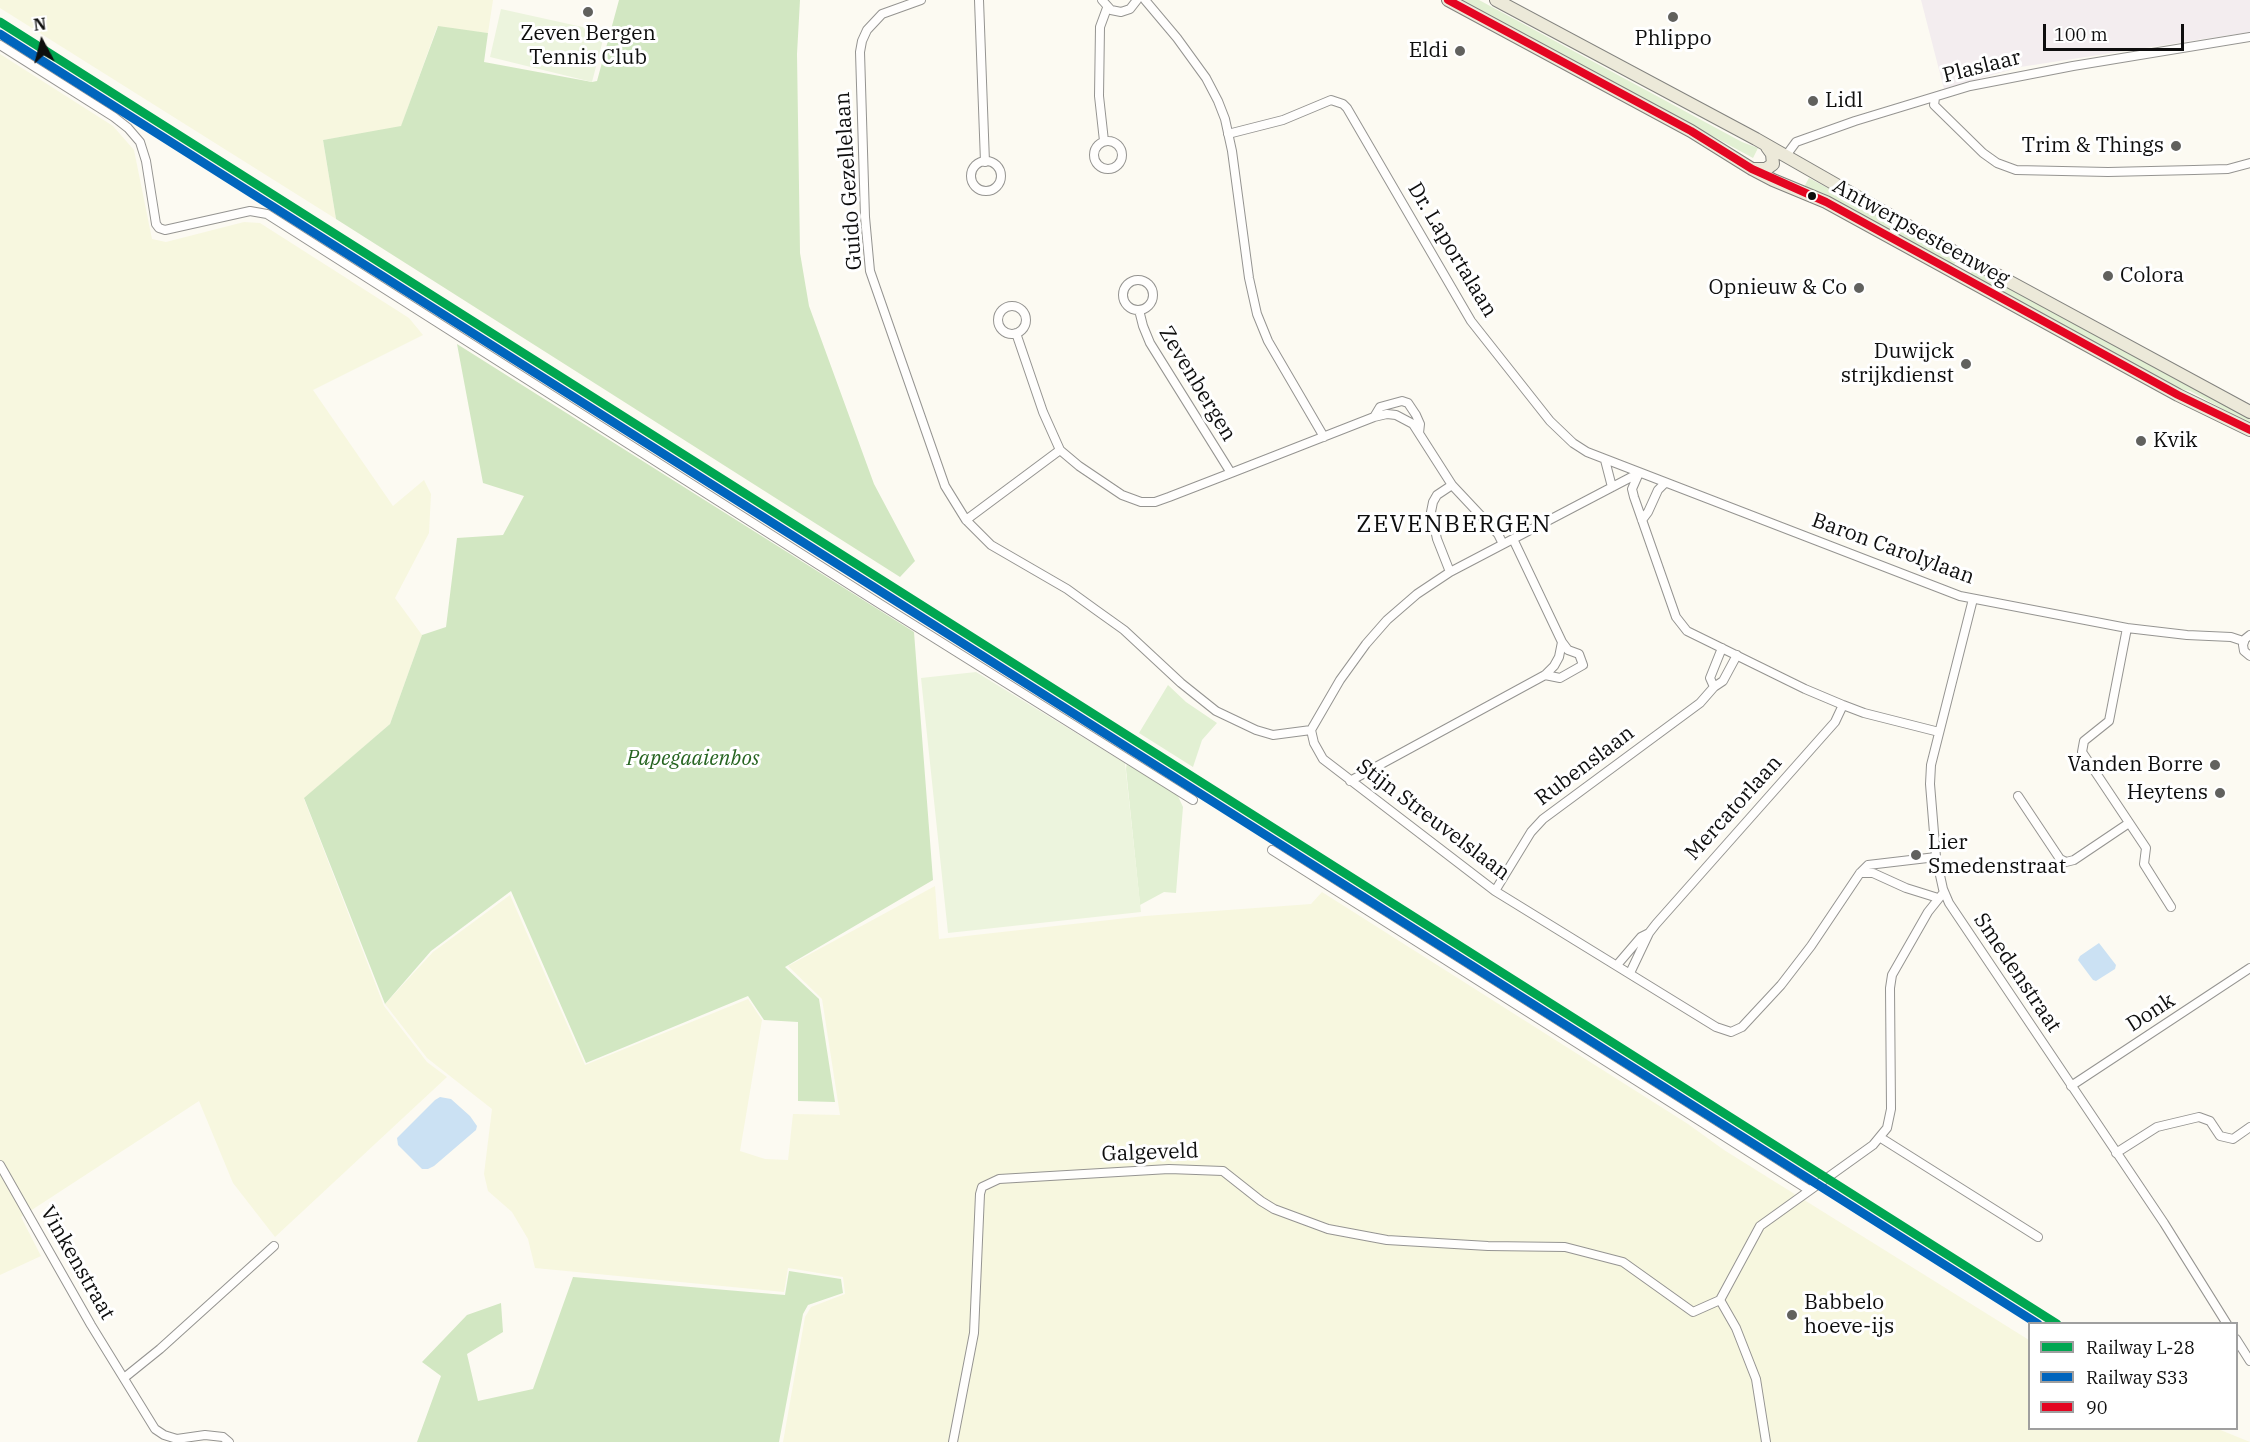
<!DOCTYPE html>
<html>
<head>
<meta charset="utf-8">
<style>
  body { margin:0 }
  #map { position:relative; width:2250px; height:1442px; overflow:hidden; background:#fcfaf2; font-family:"IBM Plex Serif",serif }
  canvas { display:block }
  .legend { position:absolute; left:2028px; top:1322px; width:210px; height:108px; box-sizing:border-box; background:#fff; border:2px solid #9f9f9f; margin:0; padding:8px 10px; list-style:none; font-size:18px; color:#0e0e0e }
  .legend li { display:flex; align-items:center; gap:12px; height:30px }
  .legend b { width:30px; border:2px solid #9f9f9f }
  .north { position:absolute; left:12px; top:12px; width:60px; height:60px; -webkit-text-stroke:4px #fff; paint-order:stroke; rotate:353deg; font-size:16px; font-weight:700; line-height:24px; text-align:center; color:#0e0e0e }
  .north::after { content:''; display:block; margin:auto; width:21px; height:27px; background:#0e0e0e; clip-path:polygon(50% 0,100% 100%,50% 72%,0 100%) }
  .scale { position:absolute; left:2043px; top:24px; width:141px; height:27px; box-sizing:border-box; border:3px solid #0e0e0e; border-top:0; padding-left:8px; font-size:18px; line-height:21px; white-space:nowrap; color:#0e0e0e; -webkit-text-stroke:4px #fff; paint-order:stroke }
</style>
</head>
<body>
<div id="map">
<canvas width="2250" height="1442"></canvas>
<ul class="legend">
<li><b style="height:8px;background:#00a651"></b>Railway L-28</li>
<li><b style="height:8px;background:#0065bd"></b>Railway S33</li>
<li><b style="height:8px;background:#e40521"></b>90</li>
</ul>
<div class="north">N</div>
<div class="scale">100 m</div>
</div>
<script>
const g = document.querySelector('canvas').getContext('2d');
g.lineJoin = 'round';
function fillPath(path, color) { g.fillStyle = color; g.fill(path, 'evenodd'); }
const toPath = rows => new Path2D(rows.map(r => 'M' + r).join(''));
function trace(path, color, width, dash) { g.strokeStyle = color; g.lineWidth = width; g.lineCap = dash ? 'butt' : 'round'; g.setLineDash(dash || []); g.stroke(path); }
function label(font, color, halo, rows, align = 'center') {
  g.font = font + ' "IBM Plex Serif",serif'; g.lineWidth = 6; g.setLineDash([]); g.textBaseline = 'middle'; g.strokeStyle = halo; g.fillStyle = color; for (const [text, x, y, turn = 0] of rows) {
    g.save(); g.translate(x, y); g.rotate((+turn || 0) * Math.PI / 180); g.textAlign = isNaN(turn) ? turn : align; if (halo) g.strokeText(text, 0, 0); g.fillText(text, 0, 0); g.restore();
  }
}
fillPath(toPath([
  [1921,0,2250,0,2250,32,2020,67,1944,89]
]), '#f3edef');
fillPath(toPath([
  [0,0,493,0,488,33,437,27,401,127,323,140,336,219,0,8],
  [0,54,113,126,134,150,152,239,166,242,244,222,260,223,409,318,423,335,313,390,393,506,424,480,431,494,429,533,395,598,422,635,390,724,304,799,384,1006,427,1062,447,1077,275,1237,233,1183,199,1101,21,1217,41,1256,0,1275],
  [935,886,939,939,1145,916,1311,904,1322,892,1688,1124,1724,1150,2029,1340,2030,1428,2218,1429,2250,1442,783,1442,805,1317,811,1307,845,1294,843,1277,788,1268,784,1292,535,1268,528,1239,512,1212,488,1191,484,1174,492,1109,427,1058,385,1004,433,952,510,895,585,1065,748,999,762,1020,740,1151,765,1159,788,1160,793,1114,840,1115,822,999,788,966]
]), '#f7f7df');
fillPath(toPath([
  [1461,0,1479,0,1742,142,1758,148,1753,158],
  [1809,178,1918,237,1958,259,1953,266,1823,193,1804,187],
  [1974,268,2250,418,2250,424,2190,391,2176,388,1970,275],
  [1168,685,1186,702,1217,723,1202,740,1193,767,1139,733],
  [1127,762,1177,794,1183,807,1176,893,1164,892,1140,905,1126,769]
]), '#e2f0d3');
fillPath(toPath([
  [619,0,800,0,797,54,800,253,809,306,874,484,915,561,900,577,336,219,323,140,401,126,438,26,488,33,484,62,592,82,597,81],
  [457,344,914,632,933,880,785,967,819,999,835,1102,798,1101,798,1022,764,1020,748,996,586,1063,511,891,431,951,385,1004,304,798,390,724,422,635,446,627,457,538,503,535,524,496,483,483],
  [789,1271,841,1279,843,1293,808,1305,803,1314,779,1442,417,1442,441,1376,422,1362,467,1315,501,1303,503,1332,467,1354,478,1401,533,1389,573,1277,785,1295]
]), '#d2e7c2');
fillPath(toPath([
  [501,9,605,32,592,82,490,57],
  [976,672,1125,763,1141,912,948,933,921,678]
]), '#ecf4dd');
fillPath(toPath([
  [2099,943,2116,965,2115,969,2096,981,2093,980,2078,960,2080,956],
  [440,1097,451,1099,470,1116,477,1126,476,1130,434,1166,428,1169,422,1169,398,1145,397,1138,435,1100]
]), '#cbe1f3');
const minor = toPath([
  [921,0,882,14,867,30,862,41,860,52,865,217,870,271,945,486,966,520,991,545,1067,589,1096,610,1124,630,1181,683,1216,711,1256,730,1273,735,1311,730],
  [979,0,985,162],
  [1102,0,1111,10,1121,12,1130,9,1137,0],
  [1145,0,1177,38,1206,78,1218,101,1225,119,1232,151,1249,278,1257,314,1268,341,1324,437],
  [0,45,114,117,128,128,140,142,146,161,156,224,159,228,165,230,250,211,267,214,877,602,1193,800],
  [1935,98,1934,105,1983,153,1997,163,2016,170,2108,172,2194,170,2228,169,2250,163],
  [1228,134,1283,120,1331,100,1343,104,1347,108,1471,321,1550,421,1573,443,1587,452,1960,596,2127,628,2187,635,2231,637,2243,641],
  [1104,141,1099,96,1100,27,1107,8],
  '1094 155a14 14 0 1 1 28 0a14 14 0 1 1-28 0Z',
  [1785,157,1796,142,1855,121,1970,86,2073,66,2250,37],
  '971 176a15 15 0 1 1 30 0a15 15 0 1 1-30 0Z',
  '1123 295a15 15 0 1 1 30 0a15 15 0 1 1-30 0Z',
  '998 320a14 14 0 1 1 28 0a14 14 0 1 1-28 0Z',
  [1374,417,1380,407,1402,401,1408,403,1416,415,1420,424,1419,433],
  [1060,450,1079,466,1122,495,1141,502,1155,502,1169,497,1231,473,1150,343,1143,326,1139,310],
  [1605,460,1612,487],
  [1231,473,1374,417,1387,414,1396,415,1413,424,1452,485,1498,534,1503,544],
  [1639,473,1632,489,1634,497,1676,617,1687,631,1805,689,1843,705,1864,713,1939,732],
  [966,520,1060,450,1043,412,1016,333],
  [1642,520,1648,512,1658,490,1665,483],
  [1450,572,1437,539,1431,512,1433,502,1437,495,1452,485],
  [1973,599,1931,765,1930,784,1936,857,1943,889,1949,903,2164,1223,2227,1324],
  [2127,628,2109,721,2084,741,2082,752,2146,848,2144,864,2171,907],
  [2250,635,2245,639,2243,645,2244,651,2250,656],
  [1545,675,1560,678,1583,665,1579,654,1568,650,1562,642],
  [1714,687,1710,678,1722,648],
  [1311,730,1314,743,1323,759,1495,891,1716,1027,1731,1032,1742,1027,1781,985,1811,946,1860,873,1868,865,1936,857],
  [1311,730,1340,680,1366,644,1387,620,1417,594,1450,572,1639,473],
  [1350,781,1545,675,1554,666,1559,657,1562,642,1513,539],
  [2018,796,2060,859,2066,862,2074,860,2129,823],
  [1272,850,1809,1190],
  [1860,873,1873,873,1906,888,1938,898],
  [1495,891,1531,832,1543,819,1700,703,1714,687,1723,681,1737,655],
  [1617,965,1641,937,1649,933],
  [1630,973,1649,933,1656,924,1835,722,1843,705],
  [2071,1086,2250,968],
  [1881,1138,2038,1237],
  [2116,1153,2157,1127,2199,1117,2210,1121,2220,1136,2233,1139,2250,1127],
  [0,1165,91,1325,155,1429,164,1435,177,1439,205,1435,223,1437,229,1442],
  [1720,1300,1736,1328,1756,1379,1766,1442],
  [2236,1339,2250,1361],
  [124,1378,160,1349,274,1246],
  [953,1442,974,1333,980,1194,982,1187,999,1179,1169,1169,1223,1171,1261,1201,1274,1209,1328,1229,1387,1240,1488,1246,1565,1247,1623,1262,1693,1312,1720,1300,1760,1226,1873,1145,1887,1128,1891,1109,1890,988,1892,975,1928,912,1944,892]
]);
const primary = toPath([
  [1448,0,1691,131,1752,169,1773,180,1826,202,2178,395,2250,430],
  [1496,0,1756,139,1940,244,2250,412],
  [1753,169,1766,169,1773,164,1772,154,1767,147]
]);
trace(minor, '#959491', 10);
trace(primary, '#82827e', 14);
trace(minor, '#fffefd', 8);
trace(primary, '#ece9d9', 12);
trace(toPath([
  [1448,0,1691,131,1752,169,1826,202,2178,395,2250,430]
]), '#e40521', 8);
trace(toPath([
  [0,22,2057,1324]
]), '#00a651', 9);
trace(toPath([
  [0,34,2038,1324]
]), '#0065bd', 9);
for (const [x, y, r, color] of [
  [588,12,6,"#61615e"],
  [1673,17,6,"#61615e"],
  [1460,51,6,"#61615e"],
  [1813,101,6,"#61615e"],
  [2176,146,6,"#61615e"],
  [1812,196,5,"#0e0e0e"],
  [2108,276,6,"#61615e"],
  [1859,288,6,"#61615e"],
  [1966,364,6,"#61615e"],
  [2141,441,6,"#61615e"],
  [2215,765,6,"#61615e"],
  [2220,793,6,"#61615e"],
  [1916,855,6,"#61615e"],
  [1792,1315,6,"#61615e"]
]) { const dot = new Path2D(); dot.arc(x, y, r, 0, 2 * Math.PI); g.fillStyle = color; g.fill(dot); trace(dot, '#fff', 2); }
label('21px', '#0e0e0e', '#fff', [
  ["Zeven Bergen",588,34,"center"],
  ["Tennis Club",588,58,"center"],
  ["Phlippo",1673,39,"center"],
  ["Eldi",1448,51],
  ["Lidl",1825,101,"left"],
  ["Trim & Things",2164,146],
  ["Colora",2120,276,"left"],
  ["Opnieuw & Co",1847,288],
  ["Duwijck",1954,352],
  ["strijkdienst",1954,376],
  ["Kvik",2153,441,"left"],
  ["Vanden Borre",2203,765],
  ["Heytens",2208,793],
  ["Lier",1928,843,"left"],
  ["Smedenstraat",1928,867,"left"],
  ["Babbelo",1804,1303,"left"],
  ["hoeve-ijs",1804,1327,"left"]
], 'right');
label('21px', '#0e0e0e', '#fff', [
  ["Plaslaar",1982,67,-14],
  ["Guido Gezellelaan",849,181,-94],
  ["Antwerpsesteenweg",1921,233,29],
  ["Dr. Laportalaan",1452,250,59],
  ["Zevenbergen",1197,384,59],
  ["Baron Carolylaan",1893,549,20],
  ["Rubenslaan",1585,766,-37],
  ["Mercatorlaan",1734,808,-48],
  ["Stijn Streuvelslaan",1433,820,37],
  ["Smedenstraat",2017,973,56],
  ["Donk",2151,1013,-33],
  ["Galgeveld",1150,1153,-2],
  ["Vinkenstraat",77,1263,60]
]);
label('italic 21px', '#266420', '#fff', [
  ["Papegaaienbos",693,759]
]);
g.letterSpacing = '1.5px';
label('24px', '#0e0e0e', '#fff', [
  ["ZEVENBERGEN",1454,525]
]);
g.letterSpacing = '0px';
</script>
</body>
</html>
